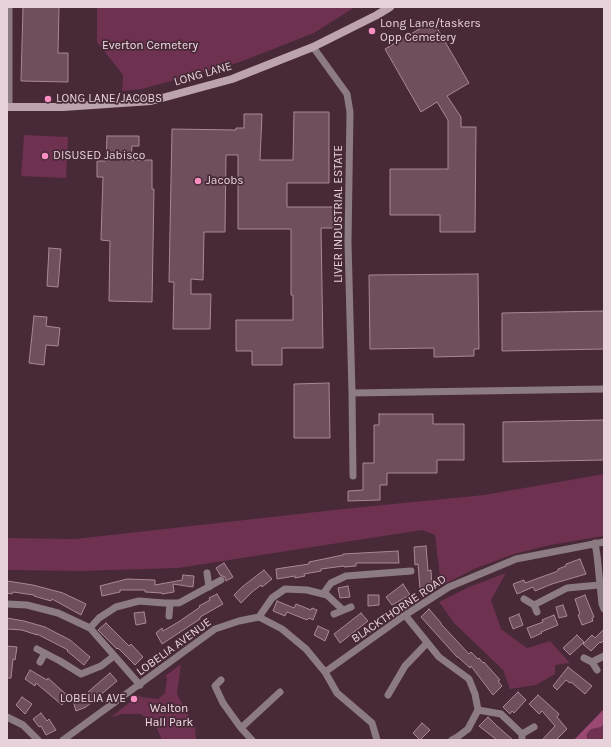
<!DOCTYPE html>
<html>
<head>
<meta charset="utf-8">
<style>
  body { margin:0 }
  #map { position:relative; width:611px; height:747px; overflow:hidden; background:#472937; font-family:Karla,sans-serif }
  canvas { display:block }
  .frame { position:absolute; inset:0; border:8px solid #e7d2db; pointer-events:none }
</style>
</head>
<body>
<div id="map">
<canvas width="611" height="747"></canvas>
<div class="frame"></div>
</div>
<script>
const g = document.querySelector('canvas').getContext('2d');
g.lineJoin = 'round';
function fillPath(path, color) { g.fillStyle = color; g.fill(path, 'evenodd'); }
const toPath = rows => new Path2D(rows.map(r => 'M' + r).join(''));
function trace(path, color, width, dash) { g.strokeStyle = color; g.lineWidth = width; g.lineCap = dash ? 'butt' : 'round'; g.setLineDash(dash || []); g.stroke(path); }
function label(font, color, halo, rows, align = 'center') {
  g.font = font + ' Karla,sans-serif'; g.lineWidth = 3.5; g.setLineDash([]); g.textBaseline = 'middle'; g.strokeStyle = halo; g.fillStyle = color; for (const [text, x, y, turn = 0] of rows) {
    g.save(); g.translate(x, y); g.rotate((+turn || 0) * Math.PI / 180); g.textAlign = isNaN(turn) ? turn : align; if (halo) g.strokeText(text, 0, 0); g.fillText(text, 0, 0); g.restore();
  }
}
fillPath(toPath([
  [97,7,355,7,314,33,240,62,142,89,122,91,123,75,97,42],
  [24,135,68,137,66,178,21,176],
  [604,474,604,536,550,545,514,554,474,569,441,586,435,535,422,530,178,568,80,571,7,570,7,538,75,539,343,509,484,495],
  [506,573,491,600,501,629,527,648,550,641,570,663,555,665,555,674,536,685,510,689,503,670,454,623,439,602,469,587],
  [181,664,177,694,195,727,196,740,162,740,156,727,141,714,123,714,111,717,139,695,141,697,158,699,165,693,167,678,165,676],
  [604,709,604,740,574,740]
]), '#6f3150');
fillPath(toPath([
  [604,709,604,723,601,727,591,729,586,735,588,740,574,740]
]), '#9a4a72');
const building = toPath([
  [23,7,59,7,58,53,68,53,68,82,21,81,23,7],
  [433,21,469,83,447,96,461,117,461,127,476,127,475,232,440,232,440,215,390,215,390,169,448,169,448,120,437,102,421,112,385,49,433,21],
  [294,112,329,112,329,183,287,183,287,207,335,207,335,228,321,228,323,348,282,348,282,365,252,365,252,351,236,351,236,320,293,320,293,295,291,295,291,229,238,229,238,155,226,155,225,232,204,232,203,280,191,279,191,294,211,294,210,329,173,329,174,282,169,282,172,129,236,130,236,128,244,128,244,114,262,114,260,160,293,160,294,112],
  [107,136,139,136,139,146,132,146,131,160,152,160,152,189,154,189,152,302,109,301,110,241,101,240,103,177,97,177,97,161,106,161,107,136],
  [49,248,61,249,58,287,47,286,49,248],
  [478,274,479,349,474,349,474,356,434,357,434,348,370,349,369,275,478,274],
  [604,311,604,349,502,351,502,313,604,311],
  [34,316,47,317,46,326,60,328,58,346,46,345,44,365,29,363,34,316],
  [329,383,330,438,294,438,294,384,329,383],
  [379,414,433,414,433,424,464,424,464,460,437,460,437,473,387,473,387,485,380,485,380,500,348,501,348,491,363,490,363,463,374,463,374,425,379,425,379,414],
  [604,420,604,460,503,462,503,422,604,420],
  [426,546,428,571,431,570,432,588,420,589,418,564,415,565,414,547,426,546],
  [398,551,399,563,356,563,356,566,344,567,344,566,321,569,321,571,304,574,305,576,295,578,295,576,277,579,276,569,309,564,309,562,343,555,343,554,398,551],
  [580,559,586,574,552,584,535,591,533,587,517,594,513,584,524,580,525,583,558,571,558,569,566,566,566,564,580,559],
  [224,563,233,577,226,581,225,577,220,575,216,568,224,563],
  [264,570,272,579,262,587,261,585,252,592,241,603,234,595,242,587,264,570],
  [183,575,194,576,193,587,173,584,174,592,162,594,162,593,145,592,145,590,120,590,120,592,102,596,100,586,127,579,155,580,155,585,182,580,183,575],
  [7,581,33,585,63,593,86,604,81,615,52,599,51,601,34,596,34,595,13,592,12,594,7,593,7,581],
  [403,584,410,595,392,605,386,597,403,584],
  [348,586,350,597,340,598,338,588,348,586],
  [217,594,223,604,200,617,200,619,162,644,156,633,162,628,163,631,180,621,200,607,199,606,210,600,209,598,217,594],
  [368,595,379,595,379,605,368,606,368,595],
  [585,595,594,617,592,618,593,621,582,625,578,615,580,614,575,599,585,595],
  [277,601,294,608,296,604,311,610,312,608,317,610,313,620,309,618,307,620,287,612,285,616,273,611,277,601],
  [563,605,567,616,559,618,556,607,563,605],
  [429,609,441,623,441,624,469,654,471,652,478,659,479,658,483,663,484,662,500,680,498,681,502,686,493,695,471,666,470,668,458,657,457,657,421,617,429,609],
  [144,612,146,623,136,625,134,613,144,612],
  [361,613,368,621,340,643,334,634,361,613],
  [519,614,523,625,513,629,509,618,519,614],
  [554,615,558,625,541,632,542,633,531,638,527,628,543,622,542,620,554,615],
  [7,618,24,621,45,627,70,640,90,657,84,665,67,651,68,650,37,634,37,635,22,630,7,629,7,618],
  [106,623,129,646,131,644,143,657,135,665,118,648,117,649,98,630,106,623],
  [318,626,329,631,325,641,314,635,318,626],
  [604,629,604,640,601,643,600,642,591,651,583,644,592,635,595,638,604,629],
  [577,635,584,642,570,655,563,648,577,635],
  [7,646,17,647,15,660,13,659,11,678,7,678,7,646],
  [568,667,592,686,585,694,571,682,570,683,566,680,557,690,553,686,568,667],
  [30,670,47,680,48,678,69,697,62,705,36,683,35,686,25,679,30,670],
  [110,673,117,681,86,707,76,711,73,701,90,695,88,692,110,673],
  [518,692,526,700,514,713,512,711,510,714,503,707,518,692],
  [538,695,559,714,557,717,567,729,556,740,542,740,555,726,542,711,539,714,529,704,538,695],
  [22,697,32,704,25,714,16,705,22,697],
  [41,713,47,721,49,719,56,730,46,735,41,726,39,727,33,719,41,713],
  [488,717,497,726,513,740,497,740,484,730,479,726,488,717],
  [422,723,430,730,420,740,413,733,422,723]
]);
fillPath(building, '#6f4e5d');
trace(building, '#ab8797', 1);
trace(toPath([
  [313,47,347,94,350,112,348,242,352,393,604,389],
  [9,107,9,7],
  [352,393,353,476],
  [595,543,597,555,602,604,604,609],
  [207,573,209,587],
  [323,594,331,583,346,576,411,571],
  [524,599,534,605,537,612],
  [7,604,27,605,58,613,90,628,140,685],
  [534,605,567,588,599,585],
  [334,614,351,607],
  [405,615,439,657,469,679,475,694,478,710,468,729,456,738,452,740],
  [169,616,170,603],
  [259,617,272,598,285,589,307,590,327,595,343,610],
  [90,628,99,618,116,607,139,601,164,603,179,603,221,580],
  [37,649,60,661,81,674,101,666,114,656],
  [584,658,592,662,597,670],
  [40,662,45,653],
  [592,662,604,656],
  [325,672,405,615,449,587,516,559,604,542],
  [221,680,215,686,223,703,241,728,252,740],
  [388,695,405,666,427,643],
  [478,710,501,714,522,734],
  [7,717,23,725,38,740],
  [241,728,280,692],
  [63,740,215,629,239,621,259,617,282,629,306,649,325,672,337,693,372,723,377,740],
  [522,740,522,734,534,727]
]), '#8c7b82', 7);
trace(toPath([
  [7,107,63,107,151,101,232,79,313,47,377,15,390,7]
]), '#bda3ae', 8);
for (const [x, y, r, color] of [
  [372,31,4,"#fb8fc3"],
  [48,99,4,"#fb8fc3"],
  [45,156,4,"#fb8fc3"],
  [198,181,4,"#fb8fc3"],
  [134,699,4,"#fb8fc3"]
]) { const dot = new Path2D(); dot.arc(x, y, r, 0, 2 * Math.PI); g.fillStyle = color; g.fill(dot); trace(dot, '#472937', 1.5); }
label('12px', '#e7d2db', '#472937', [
  ["Long Lane/taskers",380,24],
  ["Opp Cemetery",380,38],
  ["LONG LANE/JACOBS",56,99],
  ["DISUSED Jabisco",53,156],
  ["Jacobs",206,181],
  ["LOBELIA AVE",126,699,"right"]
], 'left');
label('12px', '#f4dce6', '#472937', [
  ["Everton Cemetery",150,46],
  ["Walton",169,709],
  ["Hall Park",169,723]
]);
label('12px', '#e7d2db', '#472937', [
  ["LONG LANE",203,74,-16],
  ["LIVER INDUSTRIAL ESTATE",339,214,-90],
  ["BLACKTHORNE ROAD",399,609,-34],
  ["LOBELIA AVENUE",174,647,-36]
]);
</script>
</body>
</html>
